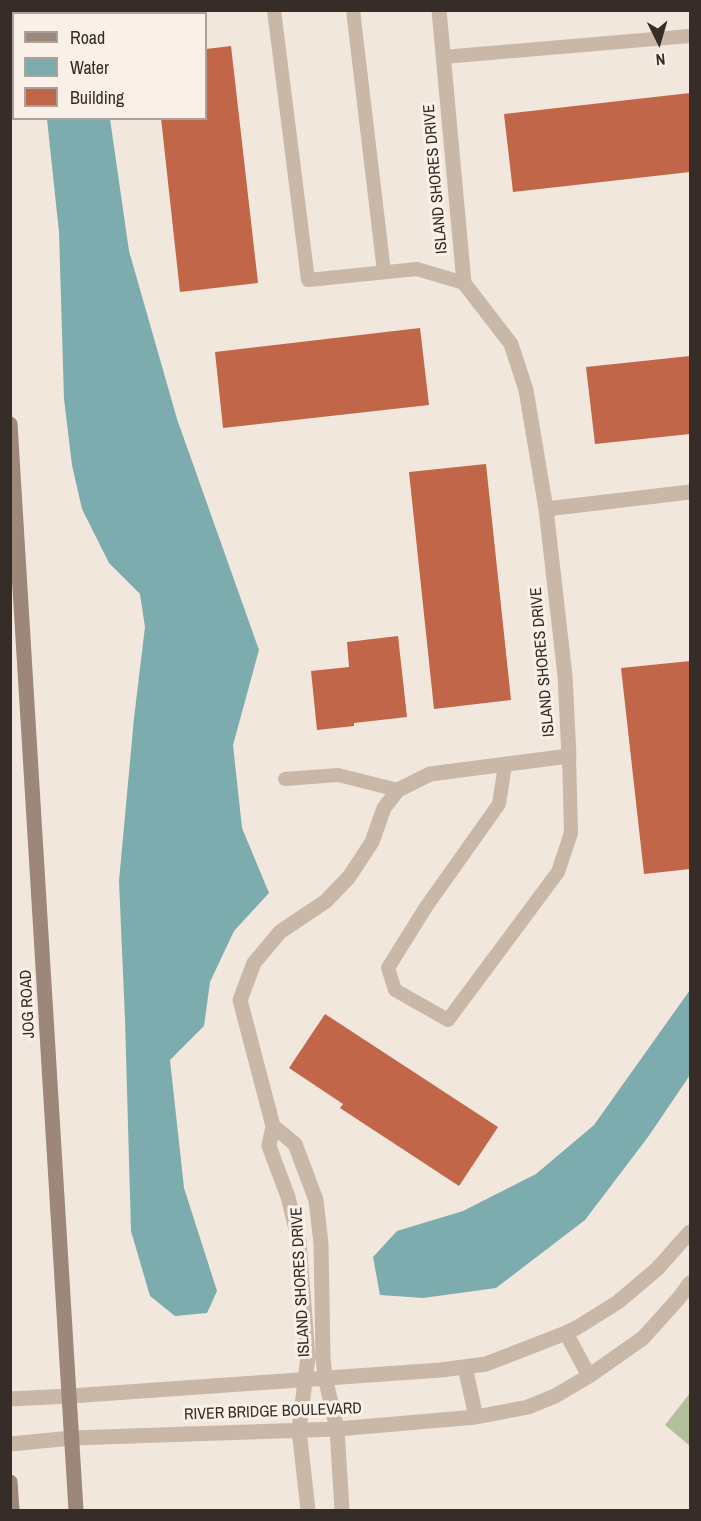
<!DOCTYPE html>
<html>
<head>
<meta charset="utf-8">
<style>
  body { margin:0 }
  #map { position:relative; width:701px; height:1521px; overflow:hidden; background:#f1e7dc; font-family:"Archivo Narrow",sans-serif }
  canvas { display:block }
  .frame { position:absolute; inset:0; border:12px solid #362c28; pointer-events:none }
  .legend { position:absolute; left:12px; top:12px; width:195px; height:108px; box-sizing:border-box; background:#f9f1e8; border:2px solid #aba29b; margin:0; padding:8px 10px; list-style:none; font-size:18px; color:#362c28 }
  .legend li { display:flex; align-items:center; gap:12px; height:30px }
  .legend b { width:30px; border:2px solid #aba29b }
  .north { position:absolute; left:629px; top:12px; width:60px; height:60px; -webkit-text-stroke:4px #f9f1e8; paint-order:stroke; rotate:175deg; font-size:16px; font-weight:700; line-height:24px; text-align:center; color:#362c28 }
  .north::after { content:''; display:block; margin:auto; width:21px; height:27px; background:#362c28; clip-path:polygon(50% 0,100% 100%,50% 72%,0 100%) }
</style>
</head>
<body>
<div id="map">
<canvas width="701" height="1521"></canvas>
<div class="frame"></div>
<ul class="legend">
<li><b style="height:8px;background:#9d867a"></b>Road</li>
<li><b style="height:16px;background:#7cacae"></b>Water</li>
<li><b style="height:16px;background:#c26649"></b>Building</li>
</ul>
<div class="north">N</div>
</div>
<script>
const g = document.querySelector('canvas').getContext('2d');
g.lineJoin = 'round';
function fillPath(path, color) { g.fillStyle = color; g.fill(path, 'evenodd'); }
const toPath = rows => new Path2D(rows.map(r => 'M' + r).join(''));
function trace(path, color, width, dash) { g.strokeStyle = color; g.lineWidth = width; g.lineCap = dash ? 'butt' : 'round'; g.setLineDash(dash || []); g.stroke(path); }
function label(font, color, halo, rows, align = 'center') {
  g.font = font + ' "Archivo Narrow",sans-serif'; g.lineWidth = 6; g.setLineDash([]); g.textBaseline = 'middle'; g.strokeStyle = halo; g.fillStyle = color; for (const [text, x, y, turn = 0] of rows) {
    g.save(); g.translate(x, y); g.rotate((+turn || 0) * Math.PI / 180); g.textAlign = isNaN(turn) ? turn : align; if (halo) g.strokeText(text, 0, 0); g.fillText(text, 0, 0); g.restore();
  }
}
fillPath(toPath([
  [690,1393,690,1446,665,1425]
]), '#b4c09c');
fillPath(toPath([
  [47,119,110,119,129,251,177,419,259,650,233,745,242,828,269,893,234,931,210,982,204,1026,170,1060,184,1188,217,1291,207,1313,175,1316,150,1296,131,1231,125,1019,119,881,134,718,145,627,140,594,109,563,82,509,72,465,64,399,59,232],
  [690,990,690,1075,648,1137,585,1220,496,1288,423,1298,380,1295,373,1257,397,1231,463,1211,536,1174,594,1125]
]), '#7cacae');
fillPath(toPath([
  [231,46,258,283,180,292,161,118,206,118,206,49],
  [690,93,690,172,513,192,504,114],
  [420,328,429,405,223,428,215,352],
  [690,356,690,434,595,444,586,367],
  [486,464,511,700,434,709,409,472],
  [398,636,407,717,354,723,354,726,317,730,311,671,349,667,347,642],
  [690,661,690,869,644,874,621,668],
  [325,1014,498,1127,459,1186,340,1108,343,1104,289,1068]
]), '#c26649');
trace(toPath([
  [274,10,308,280,417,269,464,283],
  [353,10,384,272],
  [443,57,690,36],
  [505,765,499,804,426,907,388,968,395,990,448,1020,558,872,571,833,569,756],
  [285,779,338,775,398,790]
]), '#c9b7a8', 14);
trace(toPath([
  [546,509,690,492],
  [273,1126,295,1144,316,1200,321,1244,323,1358,325,1377,337,1429,342,1510],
  [566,1333,589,1376],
  [465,1367,476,1417],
  [70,1396,441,1370,486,1364,566,1333,578,1327,618,1302,657,1269,690,1232],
  [72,1438,337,1429,476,1417,528,1407,555,1396,589,1376,643,1338,679,1298,690,1283],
  [308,1510,299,1430,308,1357,299,1241,288,1197,269,1146,273,1126,240,1000,254,963,280,932,326,901,349,877,372,842,384,808,398,790,430,774,569,756,565,676,546,509,526,390,511,344,464,283,439,10]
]), '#c9b7a8', 15);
trace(toPath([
  [10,1399,70,1396],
  [10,1444,72,1438]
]), '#c9b7a8', 15);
trace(toPath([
  [10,424,76,1510],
  [10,1482,12,1510]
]), '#9d867a', 15);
label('16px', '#362c28', '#f9f1e8', [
  ["ISLAND SHORES DRIVE",436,179,-95],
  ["ISLAND SHORES DRIVE",543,662,-95],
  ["JOG ROAD",28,1004,-93],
  ["ISLAND SHORES DRIVE",301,1282,-93],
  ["RIVER BRIDGE BOULEVARD",273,1412,-2]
]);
</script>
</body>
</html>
